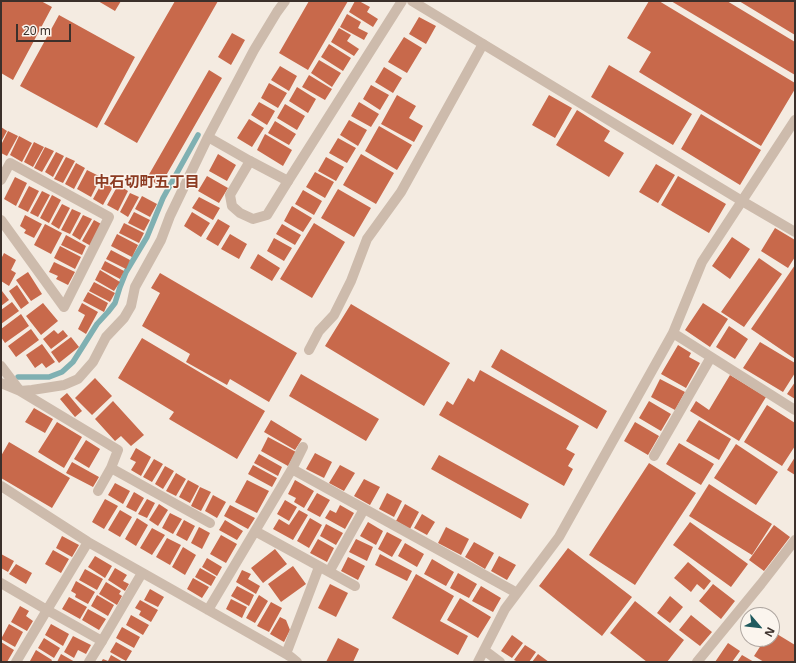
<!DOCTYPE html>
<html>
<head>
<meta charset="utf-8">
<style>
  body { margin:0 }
  #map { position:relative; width:796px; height:663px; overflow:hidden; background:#f4ebe1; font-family:"Noto Sans",sans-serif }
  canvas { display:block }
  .frame { position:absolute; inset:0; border:2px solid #3b302b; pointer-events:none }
  .north { position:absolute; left:740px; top:607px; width:40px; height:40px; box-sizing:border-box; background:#fbf5ee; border:1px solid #aea6a0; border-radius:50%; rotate:118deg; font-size:11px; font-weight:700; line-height:16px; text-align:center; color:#3b302b }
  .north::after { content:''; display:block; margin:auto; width:14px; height:18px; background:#1f5a5e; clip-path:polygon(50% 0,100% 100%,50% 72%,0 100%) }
  .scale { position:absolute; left:16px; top:24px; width:55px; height:18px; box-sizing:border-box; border:2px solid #3b302b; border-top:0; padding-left:5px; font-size:12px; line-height:14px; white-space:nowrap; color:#3b302b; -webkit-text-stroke:3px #fbf5ee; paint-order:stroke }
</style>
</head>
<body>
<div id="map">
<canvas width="796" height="663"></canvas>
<div class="frame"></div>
<div class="north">N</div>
<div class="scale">20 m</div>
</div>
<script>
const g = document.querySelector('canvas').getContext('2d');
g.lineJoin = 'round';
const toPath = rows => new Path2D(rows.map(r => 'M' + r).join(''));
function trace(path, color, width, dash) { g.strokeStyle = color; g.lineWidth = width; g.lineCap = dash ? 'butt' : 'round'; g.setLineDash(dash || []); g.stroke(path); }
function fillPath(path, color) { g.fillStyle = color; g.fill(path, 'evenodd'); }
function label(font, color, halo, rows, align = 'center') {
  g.font = font + ' "Noto Sans","Noto Sans JP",sans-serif'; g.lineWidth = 3; g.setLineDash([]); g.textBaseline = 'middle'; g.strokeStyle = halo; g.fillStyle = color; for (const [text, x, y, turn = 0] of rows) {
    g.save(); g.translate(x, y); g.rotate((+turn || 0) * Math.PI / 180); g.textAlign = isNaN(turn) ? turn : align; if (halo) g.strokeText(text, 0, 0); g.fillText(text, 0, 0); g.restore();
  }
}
trace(toPath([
  [18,377,49,377,62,372,73,362,97,324,108,312,115,303,120,287,126,272,147,237,163,198,198,135]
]), '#7fb0b2', 5.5);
fillPath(toPath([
  [1,1,41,1,52,7,13,80,1,73],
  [98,1,121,1,115,11],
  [175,1,218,1,137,143,104,124],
  [309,1,348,1,308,70,279,53],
  [355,1,359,1,370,7,367,12,378,19,373,27,349,12],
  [649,1,659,1,795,83,795,89,761,146,639,72,651,52,627,38],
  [671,1,727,1,795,42,795,75],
  [739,1,795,1,795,35],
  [347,14,361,22,358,28,368,33,364,40,340,27],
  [59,15,135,57,97,128,20,86],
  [419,17,436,26,426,44,409,34],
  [339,28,351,35,347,41,359,49,354,56,331,42],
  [232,33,245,40,231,65,218,57],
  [404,37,422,48,407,73,388,62],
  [329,44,351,58,343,71,321,57],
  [319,60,341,73,332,87,311,73],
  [609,65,692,114,673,145,591,97],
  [280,66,297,76,289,91,271,80],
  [384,67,402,78,393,93,375,82],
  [209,70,222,78,160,186,147,178],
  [309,75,332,89,325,100,302,87],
  [269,83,287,93,278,108,261,98],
  [371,85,389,95,380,110,363,99],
  [297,87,316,99,308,113,289,101],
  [397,95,416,106,409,118,423,126,414,142,381,124],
  [549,95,572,108,555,138,532,125],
  [259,102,275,111,267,125,251,115],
  [359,102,379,114,371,127,351,116],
  [285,104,305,116,297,130,277,118],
  [577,110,610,131,604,141,624,153,609,177,556,145],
  [701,114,761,150,740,185,681,149],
  [249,119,264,128,252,147,237,138],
  [349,120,367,130,358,146,340,135],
  [275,121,296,134,289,145,268,133],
  [379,126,412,145,397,170,365,151],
  [1,127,7,131,1,142],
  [8,131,18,136,7,156,1,153,1,145],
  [265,134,292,150,283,166,257,150],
  [19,136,32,143,22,162,10,155],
  [338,138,356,148,347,163,329,153],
  [34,142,44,147,33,167,24,162],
  [45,147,54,151,42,172,34,168],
  [56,152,64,156,53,177,45,172],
  [218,154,236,165,227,181,209,171],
  [361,154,394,173,376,204,343,185],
  [66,157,75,161,63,183,54,179],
  [326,157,344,167,336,181,318,171],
  [76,163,85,168,74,189,65,184],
  [656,164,675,175,658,203,639,192],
  [87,170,101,177,91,197,77,189],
  [315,172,334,182,325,198,306,187],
  [207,176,228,188,219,203,198,191],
  [678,176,726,204,709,233,661,205],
  [15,177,27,183,16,206,4,199],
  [104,179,114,185,103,205,93,199],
  [118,185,128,191,118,211,107,205],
  [29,186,39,191,28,212,18,207],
  [338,189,371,208,354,237,321,218],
  [303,190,322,201,314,215,295,204],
  [42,191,50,195,38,217,30,213],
  [130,193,139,197,128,217,120,212],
  [52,195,61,200,49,223,40,218],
  [142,196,157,204,150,217,135,209],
  [199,197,220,208,213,220,192,208],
  [62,204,70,208,59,229,51,224],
  [292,206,312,218,303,232,284,221],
  [72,209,81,213,70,234,61,230],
  [134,212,150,220,144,231,128,223],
  [192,212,210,223,201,237,184,226],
  [25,215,42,224,34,238,24,233,26,230,20,226],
  [83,215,92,219,80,240,72,235],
  [218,219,230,226,218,246,206,239],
  [94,220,103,225,91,246,82,241],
  [124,223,144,233,139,243,119,233],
  [314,223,345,242,312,298,280,279],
  [45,224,62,233,51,254,34,245],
  [282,224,301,235,295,245,276,234],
  [775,228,795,240,795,257,788,268,761,251],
  [117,234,138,245,132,257,111,246],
  [230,234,247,244,239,259,221,249],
  [66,235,86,246,82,255,61,245],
  [732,237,750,249,730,279,712,266],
  [274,238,292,248,284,261,267,251],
  [60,246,81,257,75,269,54,258],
  [111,250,130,260,126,269,106,259],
  [4,253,16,260,11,270,16,273,9,286,1,281,1,278,2,276,1,275,1,259],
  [258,254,280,268,272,281,250,268],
  [759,258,782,274,744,327,721,312],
  [105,261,124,271,120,279,101,269],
  [54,262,75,272,68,285,56,279,58,276,49,272],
  [795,265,795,359,751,329],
  [100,270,120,282,114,291,95,280],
  [28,272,42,294,31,301,16,280],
  [160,273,297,353,269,402,230,379,227,385,186,362,190,354,142,326,160,293,151,288],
  [94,282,115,293,110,302,89,291],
  [17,285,29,303,21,309,9,291],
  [2,291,9,300,1,306,1,292],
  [88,292,108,303,104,312,83,301],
  [12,302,19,311,1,324,1,310],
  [43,303,58,321,41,335,26,316],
  [82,303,98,312,86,334,78,329,85,315,78,311],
  [703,303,728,319,710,347,685,330],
  [351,304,450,363,424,406,325,346],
  [21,314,29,326,5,343,1,337,1,329],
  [729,326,748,339,735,359,716,347],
  [31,329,39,340,16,357,8,346],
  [54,330,58,334,63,330,68,336,51,349,43,339],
  [71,337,79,347,59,363,51,352],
  [142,338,265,411,237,459,169,419,174,412,118,378],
  [760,342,795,363,795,373,783,392,743,368],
  [42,344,55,362,46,368,42,363,35,368,26,355],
  [678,345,691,353,689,357,700,363,686,388,661,374],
  [501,349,607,411,597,429,491,367],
  [480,370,579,426,566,449,575,454,568,466,573,469,564,486,439,415,447,401,453,405,468,378,474,382],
  [301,374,379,419,366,441,289,396],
  [730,375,766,397,739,441,690,411,696,401,709,410],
  [95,378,112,396,92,415,75,398],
  [660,379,685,392,675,410,651,397],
  [795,382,795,399,787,394],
  [67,393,82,411,75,417,60,399],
  [113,401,144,435,131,446,121,436,115,441,95,419],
  [649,401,671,414,661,431,639,418],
  [767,405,795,423,795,446,782,466,744,442],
  [34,408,53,419,45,433,25,422],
  [271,420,302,439,295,450,264,432],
  [699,420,731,439,719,460,686,441],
  [57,422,82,437,64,468,38,452],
  [635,422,659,436,648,455,624,441],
  [268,437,296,452,288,466,261,451],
  [86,440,100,449,89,468,74,459],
  [9,442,70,478,52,508,1,478,1,456],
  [679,443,714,464,701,485,666,464],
  [736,444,778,472,756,505,714,478],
  [136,448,151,457,141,476,131,470,136,462,130,459],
  [315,453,332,462,324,478,306,469],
  [259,454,282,467,278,476,254,463],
  [439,455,529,504,521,519,431,469],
  [795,457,795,475,787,470],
  [154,459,163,464,152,482,143,477],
  [72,462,99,477,93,487,66,473],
  [649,463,696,493,635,585,589,555],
  [253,465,277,478,272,487,248,474],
  [340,465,355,473,344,491,329,483],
  [165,466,174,471,163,489,155,484],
  [176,473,186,479,176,496,166,491],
  [364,479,380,487,370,505,354,496],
  [188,480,199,486,190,503,179,497],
  [247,480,269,491,257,513,235,502],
  [295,480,314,491,304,508,294,502,296,498,288,494],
  [115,483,130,491,123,504,108,495],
  [709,484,772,524,752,555,689,516],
  [200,487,211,492,201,511,191,506],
  [134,492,144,498,136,512,126,507],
  [317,493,330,500,320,517,307,510],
  [387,493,402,501,394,517,379,509],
  [213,495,226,502,217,518,205,511],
  [105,499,118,506,104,529,92,522],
  [147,499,155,503,147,518,138,514],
  [285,500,297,507,289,521,277,514],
  [159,504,168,510,158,526,149,520],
  [405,504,419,512,410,529,396,521],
  [230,505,255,518,248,529,224,516],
  [340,505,354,513,345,529,325,518,330,510,336,513],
  [120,510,132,517,120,537,108,530],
  [299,510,308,515,293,540,273,529,279,519,289,525],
  [170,513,182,519,173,534,162,528],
  [422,514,435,522,427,535,414,528],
  [137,518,148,525,136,546,125,539],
  [310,518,322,525,309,548,297,541],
  [184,520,195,526,187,541,176,535],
  [225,520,243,531,237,540,219,530],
  [368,522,383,531,376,545,360,536],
  [690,522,748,564,731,587,673,545],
  [326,524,343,533,336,545,320,536],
  [774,525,790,537,764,571,749,560],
  [199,527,210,533,202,549,191,543],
  [446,527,469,539,461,555,438,543],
  [152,528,165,535,152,555,140,548],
  [387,532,402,540,392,557,378,549],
  [221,535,237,544,226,563,210,554],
  [62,536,79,545,72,557,56,548],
  [167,538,181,545,170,565,156,557],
  [318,539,334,548,327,562,310,553],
  [356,539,373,547,367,561,349,552],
  [474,542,494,553,485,569,465,557],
  [405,543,424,554,417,567,398,556],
  [183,547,196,555,185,575,172,567],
  [568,548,632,597,602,636,539,586],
  [275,549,287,564,263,583,251,568],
  [53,550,69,559,61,573,45,564],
  [1,554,14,561,8,572,1,568],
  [380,554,412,571,407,581,375,565],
  [95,556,112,566,105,578,88,567],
  [499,556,516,565,507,580,491,571],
  [348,557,365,566,358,580,341,571],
  [207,558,222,567,217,576,202,567],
  [432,559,454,572,446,586,424,574],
  [688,562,711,581,704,590,697,584,691,592,674,578],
  [16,564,32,573,26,584,9,574],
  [293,566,306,584,281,602,268,584],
  [115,568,127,575,123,581,129,584,125,591,108,580],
  [200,568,216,577,211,586,195,577],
  [85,569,103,579,97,590,79,580],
  [242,570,251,574,248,579,260,586,256,594,236,582],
  [458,573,477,584,469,598,450,588],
  [416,574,454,596,440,621,468,636,458,655,392,618],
  [193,578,209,587,202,598,187,589],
  [76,581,95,592,88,604,75,597,76,594,71,591],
  [106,582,121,591,119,594,122,596,117,605,99,594],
  [330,584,348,593,336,617,318,608],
  [713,584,735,601,721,619,699,601],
  [237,586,254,595,249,606,231,596],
  [481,586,501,598,493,612,472,601],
  [150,589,164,597,158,607,144,600],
  [97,595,114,605,108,616,91,606],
  [259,595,268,601,255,623,246,618],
  [670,596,683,607,670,623,657,613],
  [69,597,87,607,80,619,62,609],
  [460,598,491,617,478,638,447,620],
  [231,599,247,607,242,618,226,609],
  [140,600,158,610,151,622,139,615,141,611,135,608],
  [635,601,684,640,667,662,647,662,610,633],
  [271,602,282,608,269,632,257,626],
  [20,606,29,611,26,616,33,621,27,631,11,622],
  [88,609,106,619,99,630,82,620],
  [131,615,149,625,143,635,126,625],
  [691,615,712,632,700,646,679,630],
  [280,617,286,620,290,630,284,642,270,634],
  [9,624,23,632,15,647,1,639],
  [51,624,69,634,63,646,45,635],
  [122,627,140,637,134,648,116,638],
  [772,631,795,645,795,662,764,662,754,656,765,639,772,639],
  [512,635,523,643,512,658,501,651],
  [73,636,91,645,86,654,78,650,74,658,64,652],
  [44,638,60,648,54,658,38,648],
  [338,638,359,649,353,662,326,662],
  [1,642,14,650,7,662,1,662],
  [116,642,132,651,126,661,110,652],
  [728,643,740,651,732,662,715,662],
  [525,645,536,652,529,662,518,662,514,660],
  [36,650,52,660,51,662,32,662,30,661],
  [61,654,75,662,57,662],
  [538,654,549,662,532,662],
  [111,655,123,662,101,662,103,659,108,661],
  [742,655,754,662,737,662]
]), '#c8694b');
trace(toPath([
  [250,161,230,195,232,206,240,213,253,219,267,215,288,181],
  [309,350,319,331,334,315,351,281,367,239,401,192,483,44],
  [16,662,47,610],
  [89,662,102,641]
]), '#cdbbac', 10);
trace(toPath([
  [412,1,742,201,795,232],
  [208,137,250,161,288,181,402,1],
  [1,180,10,163,109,217,64,307,1,220],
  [673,333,795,410],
  [1,366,20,391,118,450,111,468,98,491],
  [1,383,20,391,32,390,64,385,78,379,93,362,106,337,124,318,131,306,135,287,161,240,170,216,208,137,254,50,277,12,285,1],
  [654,456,711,357],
  [111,468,210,523],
  [292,469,517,593],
  [1,486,88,542,286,654,291,657,297,662],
  [255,531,355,586],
  [329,572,364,509],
  [1,583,47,610,102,641,142,573],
  [47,610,88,542],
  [208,610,292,469,303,447],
  [484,650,500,662],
  [286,654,319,567],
  [478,662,505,609,559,537,673,333,702,262,795,120],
  [697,662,761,584,795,540]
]), '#cdbbac', 10);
label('bold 15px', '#8c3b22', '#fbf5ee', [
  ["中石切町五丁目",147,183]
]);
</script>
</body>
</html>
